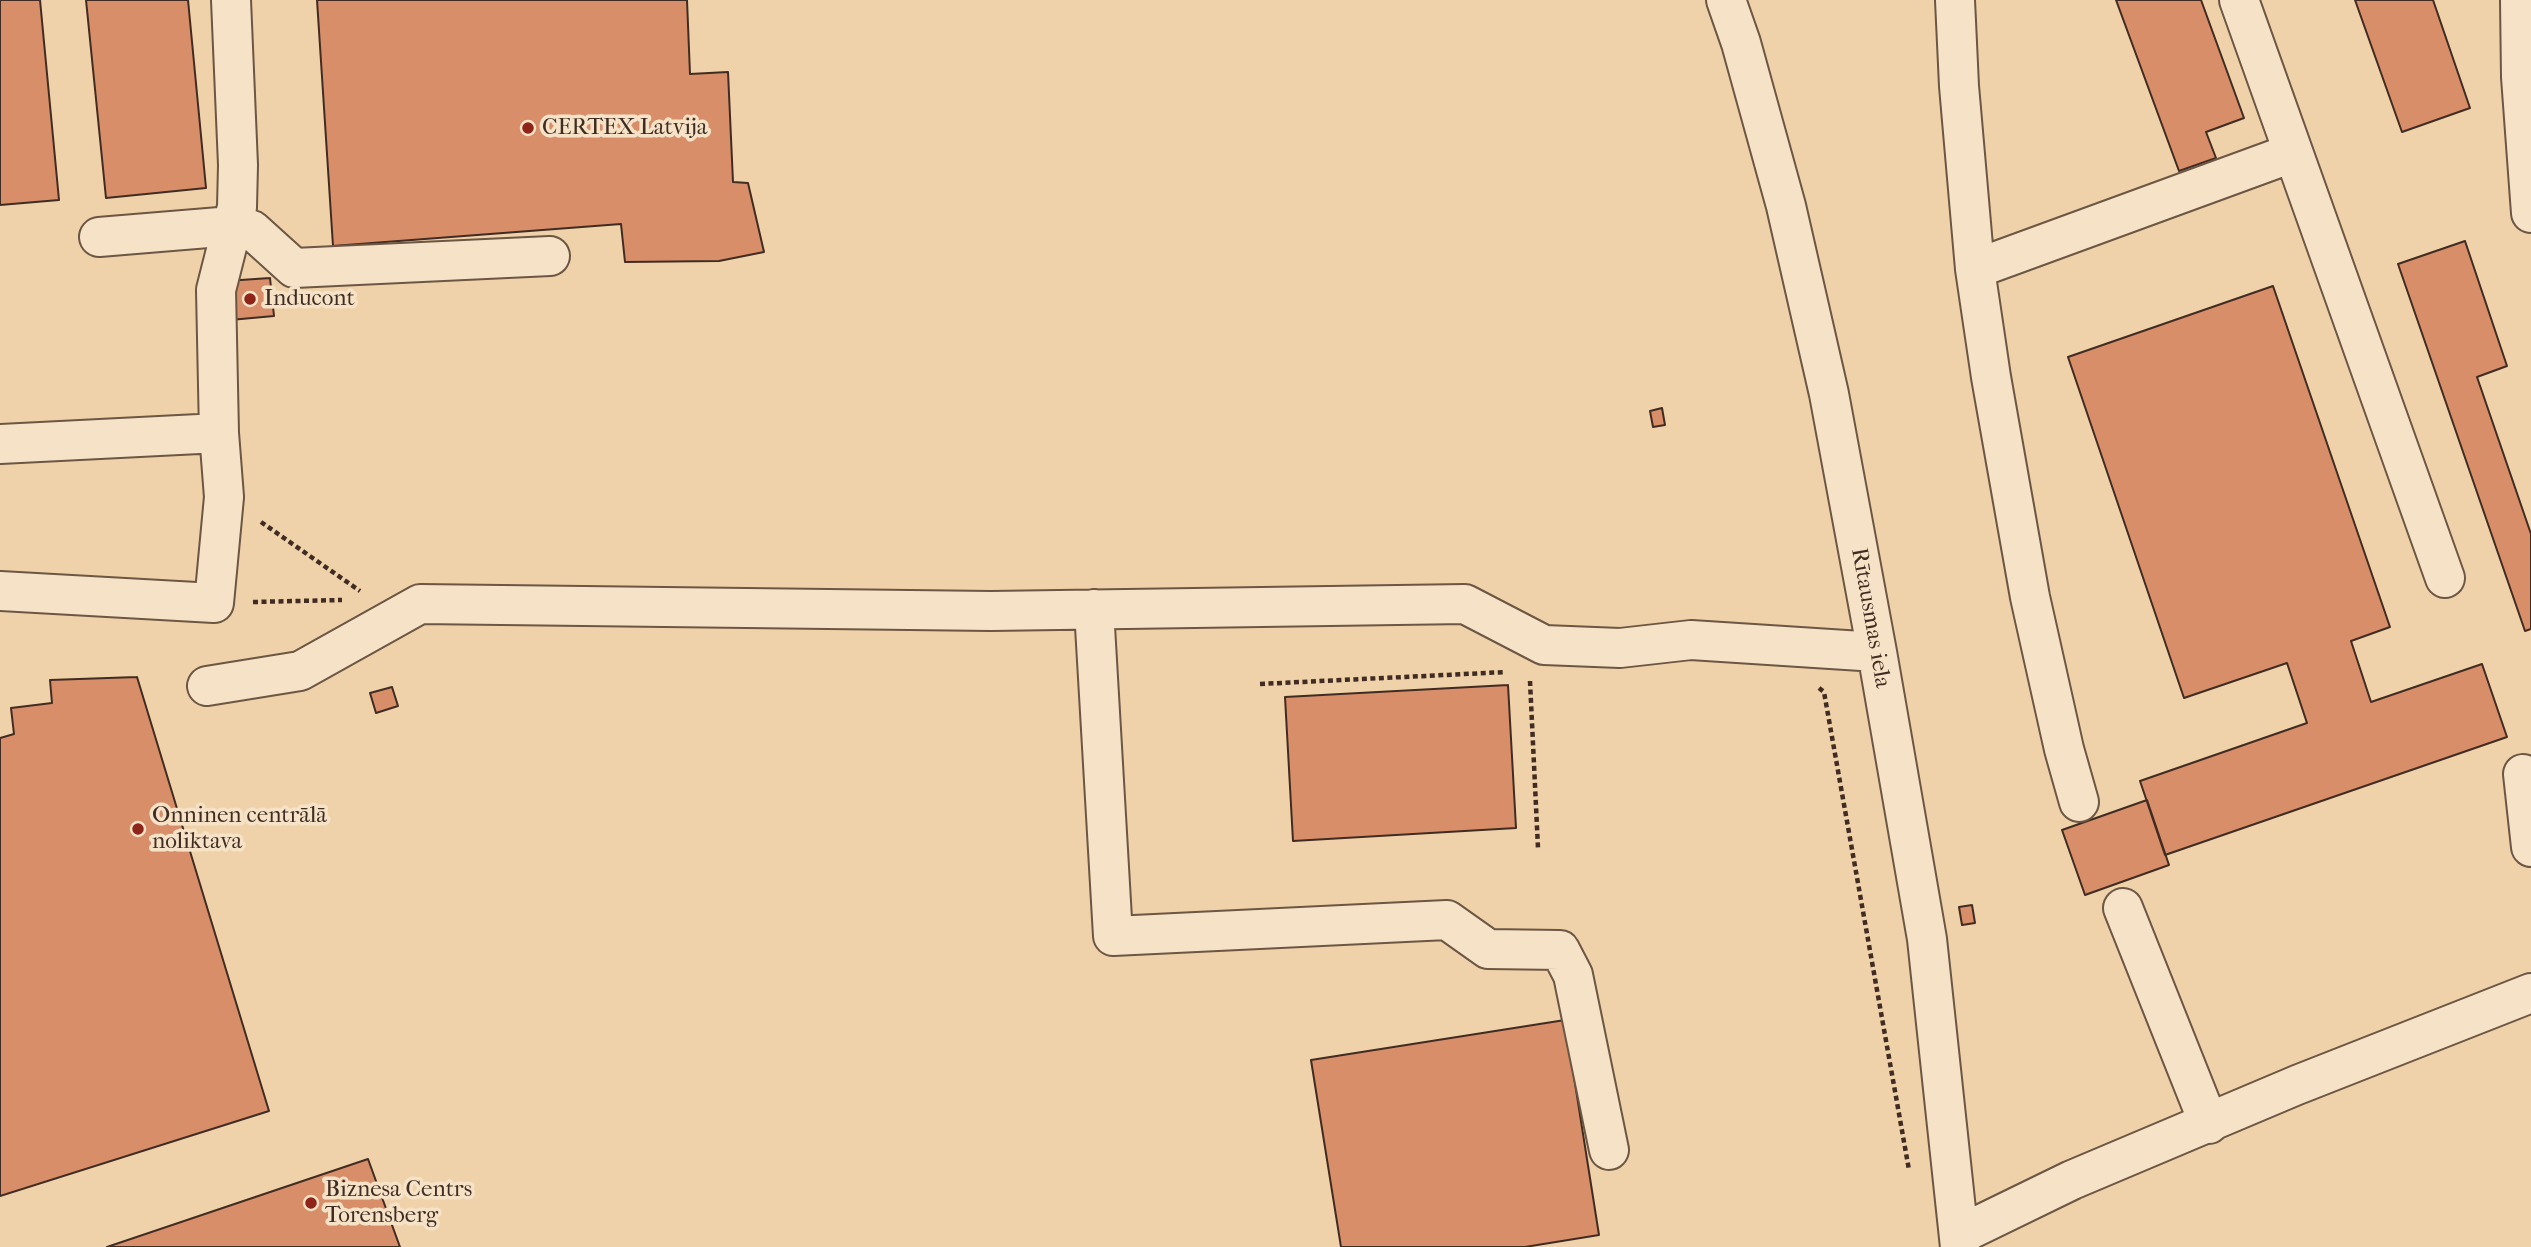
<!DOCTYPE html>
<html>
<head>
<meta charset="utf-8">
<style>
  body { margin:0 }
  canvas { display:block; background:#efd2a9 }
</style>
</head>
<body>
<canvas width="2531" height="1247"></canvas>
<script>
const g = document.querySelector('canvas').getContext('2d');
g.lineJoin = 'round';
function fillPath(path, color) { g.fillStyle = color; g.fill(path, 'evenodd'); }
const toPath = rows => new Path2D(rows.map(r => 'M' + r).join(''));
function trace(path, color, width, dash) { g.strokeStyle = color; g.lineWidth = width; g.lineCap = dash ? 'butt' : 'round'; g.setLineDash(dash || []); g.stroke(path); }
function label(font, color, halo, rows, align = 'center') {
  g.font = font + ' "IM FELL French Canon",serif'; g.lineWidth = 7; g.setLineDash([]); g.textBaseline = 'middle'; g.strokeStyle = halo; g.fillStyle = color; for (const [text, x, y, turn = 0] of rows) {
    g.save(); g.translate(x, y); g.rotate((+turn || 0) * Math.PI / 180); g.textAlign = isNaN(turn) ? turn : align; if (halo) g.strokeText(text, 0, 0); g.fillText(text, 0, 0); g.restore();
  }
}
const building = toPath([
  [0,0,40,0,59,200,0,205,0,0],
  [86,0,188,0,206,188,106,198,86,0],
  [317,0,687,0,690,74,728,72,733,182,748,183,764,252,719,261,625,262,621,224,333,246,317,0],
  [2116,0,2201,0,2244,118,2206,132,2216,158,2179,171,2116,0],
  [2355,0,2433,0,2470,108,2402,132,2355,0],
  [2465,241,2507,366,2477,377,2531,534,2531,629,2525,631,2398,264,2465,241],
  [270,278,274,316,230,320,226,281,270,278],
  [2273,286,2390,627,2351,641,2371,702,2482,664,2507,737,2165,855,2140,781,2307,723,2287,663,2184,698,2068,357,2273,286],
  [1662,408,1665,425,1653,427,1650,411,1662,408],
  [137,677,269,1111,0,1196,0,738,14,734,11,708,52,703,50,680,137,677],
  [1508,685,1516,828,1293,841,1285,697,1508,685],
  [392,687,398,706,376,713,370,693,392,687],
  [2147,800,2169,865,2085,895,2062,830,2147,800],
  [1972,905,1975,923,1962,925,1959,907,1972,905],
  [1565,1020,1599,1235,1525,1247,1341,1247,1311,1060,1565,1020],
  [368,1159,400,1247,107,1247,368,1159]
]);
fillPath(building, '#d88e69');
trace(building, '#402c22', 2);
const minor = toPath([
  [1726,0,1741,43,1786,206,1829,394,1877,652,1927,939,1960,1247],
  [1955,0,1959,86,1975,269,1991,377,2030,597,2064,749,2079,802],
  [2239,0,2445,578],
  [2520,0,2521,77,2531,213],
  [99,237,232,226,252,230,294,268,550,256],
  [1975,269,2292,153],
  [0,444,219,433],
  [0,591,214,603,224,497,219,433,216,290,237,207,238,165,231,0],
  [1094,609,1113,936,1447,920,1488,949,1560,950,1573,975,1609,1150],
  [207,686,300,671,420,604,991,611,1465,604,1544,645,1620,648,1691,640,1877,652],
  [2523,774,2531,847],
  [2123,908,2209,1124],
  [1959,1235,2072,1180,2297,1085,2531,993]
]);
trace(minor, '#6c5644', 42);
trace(toPath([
  [261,522,360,591],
  [253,602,342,600],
  [1530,681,1538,848],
  [1260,684,1506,672],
  [1819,688,1824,692,1909,1170]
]), '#402c22', 4.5, [5, 3.5]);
trace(minor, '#f5e2c7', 38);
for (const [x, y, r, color] of [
  [528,128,7,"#8f2418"],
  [250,299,7,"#8f2418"],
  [138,829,7,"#8f2418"],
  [311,1203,7,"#8f2418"]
]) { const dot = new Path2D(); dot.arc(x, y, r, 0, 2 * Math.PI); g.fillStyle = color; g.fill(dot); trace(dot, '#f5e2c7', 2.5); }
label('23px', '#402c22', '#f5e2c7', [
  ["CERTEX Latvija",542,128],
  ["Inducont",264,299],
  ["Onninen centrālā",152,816],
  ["noliktava",152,842],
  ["Biznesa Centrs",325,1190],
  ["Torensberg",325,1216]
], 'left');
label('23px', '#402c22', '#f5e2c7', [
  ["Rītausmas iela",1870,618,80]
]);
</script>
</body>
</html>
